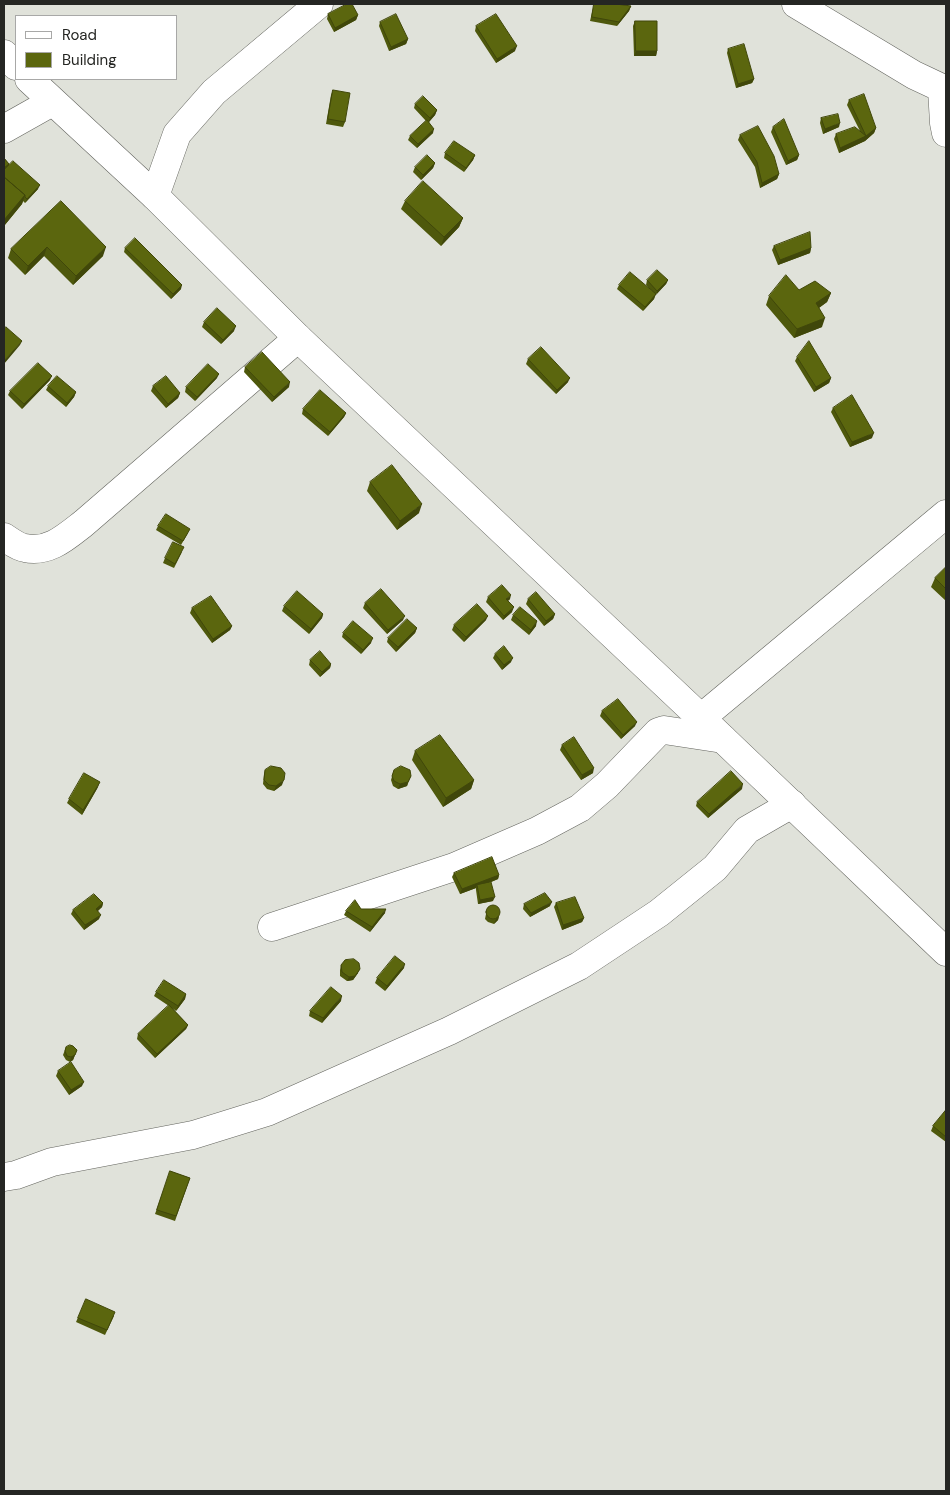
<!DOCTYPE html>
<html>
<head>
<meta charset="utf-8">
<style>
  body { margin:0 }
  #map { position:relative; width:950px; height:1495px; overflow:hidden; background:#e0e2da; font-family:"DM Sans",sans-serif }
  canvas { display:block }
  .frame { position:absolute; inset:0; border:5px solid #252623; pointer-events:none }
  .legend { position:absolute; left:15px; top:15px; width:162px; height:65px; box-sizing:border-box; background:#fff; border:1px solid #a8a8a7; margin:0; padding:6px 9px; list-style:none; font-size:15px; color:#252623 }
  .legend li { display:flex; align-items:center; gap:10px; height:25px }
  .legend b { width:25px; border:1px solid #a8a8a7 }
</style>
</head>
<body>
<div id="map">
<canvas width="950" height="1495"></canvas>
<div class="frame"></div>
<ul class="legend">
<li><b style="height:6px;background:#fff"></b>Road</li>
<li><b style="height:14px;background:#5b660e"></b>Building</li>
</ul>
</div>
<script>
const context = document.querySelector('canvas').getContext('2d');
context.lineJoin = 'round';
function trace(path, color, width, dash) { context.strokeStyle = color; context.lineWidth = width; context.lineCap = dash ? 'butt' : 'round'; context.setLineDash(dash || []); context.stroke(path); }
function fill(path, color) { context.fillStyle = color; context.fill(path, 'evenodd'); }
const minor = new Path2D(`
  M796,4L914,75L946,90
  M942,89L944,123L946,133
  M4,129L52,102
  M155,196L177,134L214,92L319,4
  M4,537C10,541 18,547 25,548C49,553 66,537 84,523L298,338
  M272,927L454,867L537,831L580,808L607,785L658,732L664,730L723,739
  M4,1177L16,1175L52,1162L193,1135L267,1112L449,1031L579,966L659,913L715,868L747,830L792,804`);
const tertiary = new Path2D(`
  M701,718L946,514`);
const secondary = new Path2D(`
  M4,54L16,66
  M29,79L155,196L298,338L701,718L946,952`);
const wall = new Path2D(`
  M594,4H616L631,6L629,11L617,26L590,21Z
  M328,14L358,15L356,20L334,32L327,19Z
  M635,21L657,51L656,56H634L633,26Z
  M380,22L408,39L406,44L389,51L379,26Z
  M476,26L515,51L496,63L475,31Z
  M728,49L754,79L752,83L736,88L727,53Z
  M333,90L345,122L343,127L326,124L331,95Z
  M849,100L876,128L874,133L865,141L839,153L834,139L836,134L860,131L847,105Z
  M415,104L437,110L435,115L429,122L433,133L417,148L408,140L410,136L426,121L414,108Z
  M821,118L839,127L823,134L820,123Z
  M773,127L799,155L797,160L786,165L771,132Z
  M740,135L779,174L777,179L760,188L755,167L738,140Z
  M445,153L475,155L473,160L464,172L444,158Z
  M4,158L9,164L38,189L25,203L23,201L22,204L4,226Z
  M435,163L433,168L421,180L413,172L415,167Z
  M61,201L103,256L73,285L44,256L25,275L8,258L11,249Z
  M405,201L463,218L459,227L441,246L401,209Z
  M774,246L811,248L810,253L778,265L772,250Z
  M125,248L181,289L171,299L124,252Z
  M647,280H668L666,284L655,295L654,299L643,311L617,289L619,285L652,291L646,285Z
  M799,290L831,293L827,302L819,308L822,327L794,338L766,305L769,296Z
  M204,322L234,331L221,344L202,327Z
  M797,357L831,378L829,383L814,392L795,361Z
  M528,359L568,382L556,394L526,364Z
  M245,367L289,387L272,402L244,372Z
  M217,378L195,401L185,392L186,387Z
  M50,380L22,409L8,395L10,391Z
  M48,386L76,392L74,397L66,407L46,390Z
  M153,386L180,393L178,398L166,408L151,391Z
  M833,408L872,438L850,447L831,412Z
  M303,409L346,413L344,417L328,436L302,414Z
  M370,482L419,513L397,530L367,491Z
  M158,526L188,533L181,545L156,530Z
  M182,552L174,568L163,563L165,558Z
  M946,567V601L931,587L935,578Z
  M488,597L510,599L508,601L512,612L503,620L486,602Z
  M528,599L555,614L553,619L544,626L526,604Z
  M365,603L403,620L387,634L363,608Z
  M284,606L323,614L322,618L309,634L282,611Z
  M192,608L232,626L230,630L212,643L190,613Z
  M513,615L536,626L529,635L511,620Z
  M486,620L464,642L452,630L454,625Z
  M417,628L415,633L396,652L387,642L388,638Z
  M343,633L371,643L361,654L342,637Z
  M495,654L511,662L502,670L493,658Z
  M310,660L331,664L330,668L320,677L309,665Z
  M602,711L635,726L621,739L600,716Z
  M562,745L593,773L581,780L560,750Z
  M415,751L474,780L471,789L443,807L412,760Z
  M265,770L282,785L274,791L267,789L263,784L264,774Z
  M394,770L411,776L407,786L398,789L393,786L391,780Z
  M98,787L82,815L67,803L69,799Z
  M742,789L708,818L696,806L697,802Z
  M454,873L499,875L498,879L489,883L493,901L478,904L476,890V888L460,894L452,877Z
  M103,903L102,907L98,911L99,919L84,930L71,914L73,910Z
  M556,903L584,918L582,922L562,930L554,907Z
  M524,904L550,906L530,917L523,909Z
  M361,909L385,913L370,932L344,915L346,911Z
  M487,909L499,916L498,920L494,924L488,922L485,919Z
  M341,965L358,973L353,980L347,981L340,976V970Z
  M404,968L385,991L375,983L377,978Z
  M156,992L186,994L185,999L176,1011L172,1008L188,1025L186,1029L155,1058L137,1039L138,1034L169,1006L154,996Z
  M341,1001L322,1023L309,1016L310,1011Z
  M66,1047L77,1050L73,1060L70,1062L66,1060L63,1055Z
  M58,1071L82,1086L69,1095L56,1076Z
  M946,1110V1142L931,1131L933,1126Z
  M170,1171L190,1178L175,1221L155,1214Z
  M86,1299L114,1316L105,1335L76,1322Z`);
const shadedWall = new Path2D(`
  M631,6L629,11L617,26L619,22Z
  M358,15L356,20L334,32L335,28Z
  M408,39L406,44L389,51L391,47Z
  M517,46L515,51L496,63L497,59Z
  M636,51H657L656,56H634Z
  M754,79L752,83L736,88L738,84Z
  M437,110L435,115L428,123L430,118Z
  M840,123L839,127L823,134L825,129Z
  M876,128L874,133L865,141L839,153L840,148L866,136Z
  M434,129L433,133L417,148L418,144Z
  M475,155L473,160L464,172L466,168Z
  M799,155L797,160L786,165L788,161Z
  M435,163L433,168L421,180L423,175Z
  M779,174L777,179L760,188L762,183Z
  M40,185L38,189L25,203L27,199Z
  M25,195L22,204L4,226V220Z
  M463,218L459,227L441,246L444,237Z
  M47,247L44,256L25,275L28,266Z
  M106,247L103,256L73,285L76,276Z
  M811,248L810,253L778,265L780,260Z
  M668,280L666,284L656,295L657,291Z
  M182,285L181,289L171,299L173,294Z
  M831,293L827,302L813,312L816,303Z
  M656,294L654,299L643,311L645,307Z
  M825,318L822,327L794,338L797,329Z
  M236,326L234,331L221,344L223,340Z
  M22,341L20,345L4,364V361Z
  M219,374L217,378L195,401L197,397Z
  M52,376L50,380L22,409L24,404Z
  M570,378L568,382L556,394L557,390Z
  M831,378L829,383L814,392L816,387Z
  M290,382L289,387L272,402L274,397Z
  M76,392L74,397L66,407L67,403Z
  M180,393L178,398L166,408L168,404Z
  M346,413L344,417L328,436L330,432Z
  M874,433L872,438L850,447L852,442Z
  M422,504L419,513L397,530L400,521Z
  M511,595L510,599L504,604L506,599Z
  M514,607L512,612L503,620L504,616Z
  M323,614L322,618L309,634L311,629Z
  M555,614L553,619L544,626L546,621Z
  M405,616L403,620L387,634L388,630Z
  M488,616L486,620L464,642L466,637Z
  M537,621L536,626L529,635L531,630Z
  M232,626L230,630L212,643L213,639Z
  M417,628L415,633L396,652L398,647Z
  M373,638L371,643L361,654L363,650Z
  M513,658L511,662L502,670L504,665Z
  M331,664L330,668L320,677L322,672Z
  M637,722L635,726L621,739L623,735Z
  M594,768L593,773L581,780L582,775Z
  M284,780L282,785L274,791L276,786Z
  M474,780L471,789L443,807L446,798Z
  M100,782L98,787L82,815L83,810Z
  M408,782L407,786L398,789L400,784Z
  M743,784L742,789L708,818L709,814Z
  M499,875L498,879L478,887L477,885L476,888L460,894L462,889Z
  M495,897L493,901L478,904L480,900Z
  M552,902L550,906L530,917L531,913Z
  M103,903L102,907L95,913L96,909Z
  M386,909L385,913L370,932L372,927Z
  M101,915L99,919L84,930L85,925Z
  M499,916L498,920L494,924L496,919Z
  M584,918L582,922L562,930L563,925Z
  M405,964L404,968L385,991L387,986Z
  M360,969L358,973L353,980L347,981L349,977Z
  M186,994L185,999L176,1011L178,1006Z
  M342,996L341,1001L322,1023L323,1018Z
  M188,1025L186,1029L155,1058L157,1054Z
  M75,1055L73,1060L70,1062L71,1057Z
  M84,1082L82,1086L69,1095L71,1090Z`);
const building = new Path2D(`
  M347,4H352L358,15L335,28L328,14Z
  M594,4H616L631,6L619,22L592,17Z
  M396,14L408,39L391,47L380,22Z
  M496,14L517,46L497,59L476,26Z
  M635,21H657V51H636Z
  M744,44L754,79L738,84L728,49Z
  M333,90L350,93L345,122L328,119Z
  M864,94L876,128L866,136L849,100Z
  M423,96L437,110L430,118L415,104Z
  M838,114L840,123L825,129L821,118Z
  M784,119L799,155L788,161L773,127Z
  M427,120L434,129L418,144L410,136Z
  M758,126L774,156L779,174L762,183L757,162L740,135Z
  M855,127L866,136L840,148L836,134Z
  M454,141L475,155L466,168L445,153Z
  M427,155L435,163L423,175L415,167Z
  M4,158L9,164L4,168Z
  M13,161L40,185L27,199L25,197V195L4,177V170Z
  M4,177L25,195L4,220Z
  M423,181L463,218L444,237L405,201Z
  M61,201L106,247L76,276L47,247L28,266L11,249Z
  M810,232L811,248L780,260L774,246Z
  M135,238L182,285L173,294L125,248Z
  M657,270L668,280L657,291L647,280Z
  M630,272L656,294L645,307L619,285Z
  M786,275L799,290L815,281L831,293L816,303L825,318L797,329L769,296Z
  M217,308L236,326L223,340L204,322Z
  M6,327L22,341L4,361V330Z
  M809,341L831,378L816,387L797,357Z
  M541,347L570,378L557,390L528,359Z
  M262,352L290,382L274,397L245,367Z
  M38,363L52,376L24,404L10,391Z
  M208,364L219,374L197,397L186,387Z
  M57,376L76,392L67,403L48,386Z
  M166,376L180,393L168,404L153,386Z
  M320,390L346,413L330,432L303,409Z
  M852,395L874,433L852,442L833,408Z
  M392,465L422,504L400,521L370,482Z
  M166,514L190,529L183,541L158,526Z
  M173,542L184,547L175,564L165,558Z
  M946,567V589L935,578Z
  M502,585L511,595L506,599L514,607L504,616L488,597Z
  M381,589L405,616L388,630L365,603Z
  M297,591L323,614L311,629L284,606Z
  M536,592L555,614L546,621L528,599Z
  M211,596L232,626L213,639L192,608Z
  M477,604L488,616L466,637L454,625Z
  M520,607L537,621L531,630L513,615Z
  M407,619L417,628L398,647L388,638Z
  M353,621L373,638L363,650L343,633Z
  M504,646L513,658L504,665L495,654Z
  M320,651L331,664L322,672L310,660Z
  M618,699L637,722L623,735L602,711Z
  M440,735L474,780L446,798L415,751Z
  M574,737L594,768L582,775L562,745Z
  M271,766L281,768L285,773L284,780L276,786L269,785L264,780L265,770Z
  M401,766L410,770L411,776L408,782L400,784L394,781L392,776L394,770Z
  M731,771L743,784L709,814L697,802Z
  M84,773L100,782L83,810L69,799Z
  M492,857L499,875L462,889L454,873Z
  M491,882L495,897L480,900L477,885Z
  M545,893L552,902L531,913L524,904Z
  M94,894L103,903L96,909L101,915L85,925L73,910Z
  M575,897L584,918L563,925L556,903Z
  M355,900L361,909H386L372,927L346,911Z
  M486 912a7 7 0 1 1 14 0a7 7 0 1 1-14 0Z
  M395,956L405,964L387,986L377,978Z
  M354,959L359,963L360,969L355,976L349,977L342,972L341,965L345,960Z
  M164,980L186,994L178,1006L156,992Z
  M331,987L342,996L323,1018L310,1011Z
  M169,1005L188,1025L157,1054L138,1034Z
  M70,1045L73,1046L77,1050L75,1055L71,1057L67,1056L65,1051L66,1047Z
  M71,1062L84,1082L71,1090L58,1071Z
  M946,1110V1137L933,1126Z
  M170,1171L190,1178L176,1216L157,1210Z
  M86,1299L115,1312L107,1330L78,1318Z`);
trace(minor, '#63645e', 29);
trace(tertiary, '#63645e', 29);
trace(secondary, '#63645e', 29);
trace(minor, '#fff', 28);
trace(tertiary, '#fff', 28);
trace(secondary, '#fff', 28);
fill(wall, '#4e580c');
fill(shadedWall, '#40470a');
fill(building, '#5b660e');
trace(building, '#40470a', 1);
</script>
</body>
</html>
